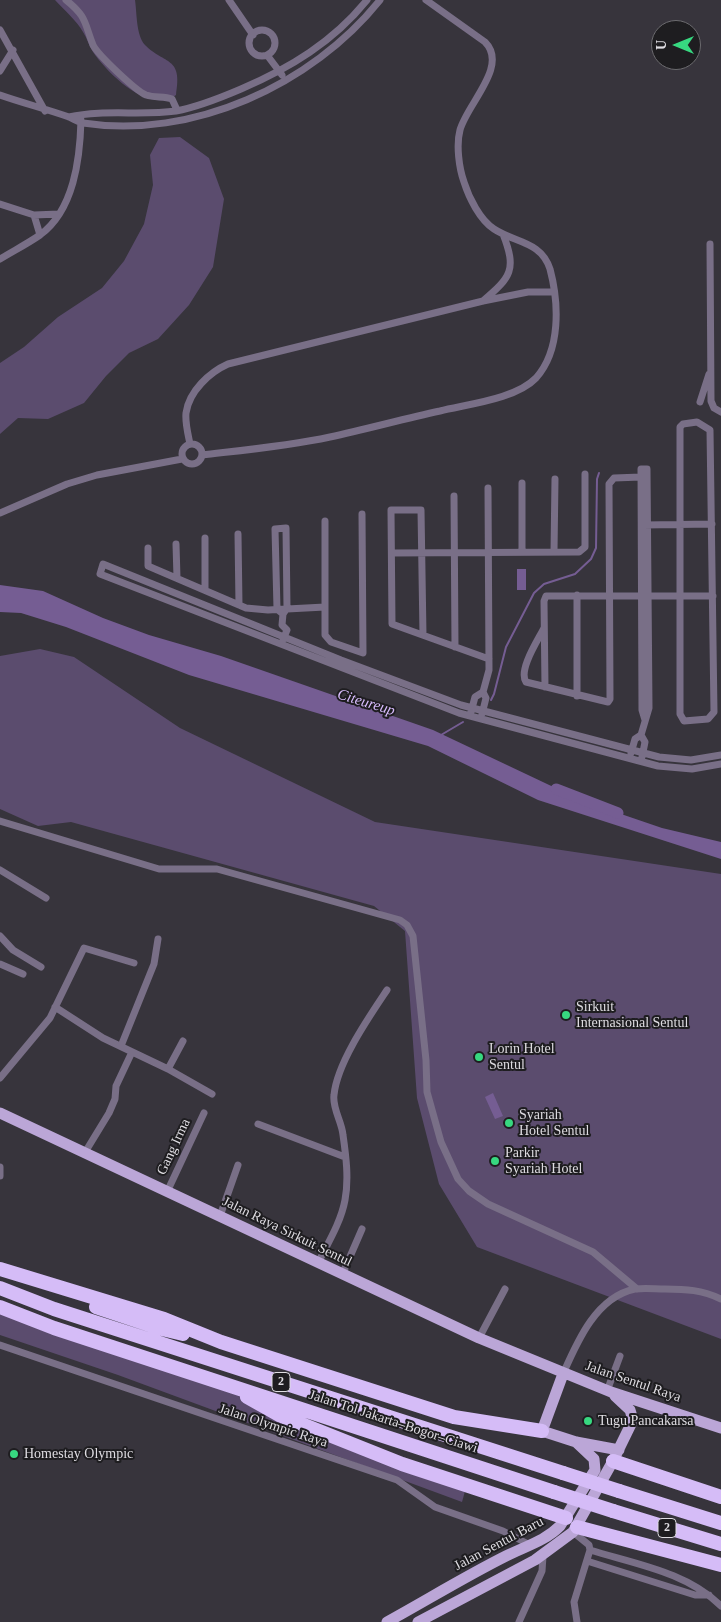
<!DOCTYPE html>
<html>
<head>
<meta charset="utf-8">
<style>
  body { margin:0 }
  #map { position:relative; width:721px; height:1622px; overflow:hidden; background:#37343c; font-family:"Times New Roman",serif }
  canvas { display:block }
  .north { position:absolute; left:651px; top:20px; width:50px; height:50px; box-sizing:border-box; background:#1e1d20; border:1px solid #6b6a6e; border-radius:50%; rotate:270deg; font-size:14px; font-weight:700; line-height:20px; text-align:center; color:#dfdde2 }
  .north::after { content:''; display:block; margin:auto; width:18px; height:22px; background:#37d880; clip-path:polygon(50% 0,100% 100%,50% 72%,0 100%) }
</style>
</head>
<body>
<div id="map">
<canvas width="721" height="1622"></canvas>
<div class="north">U</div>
</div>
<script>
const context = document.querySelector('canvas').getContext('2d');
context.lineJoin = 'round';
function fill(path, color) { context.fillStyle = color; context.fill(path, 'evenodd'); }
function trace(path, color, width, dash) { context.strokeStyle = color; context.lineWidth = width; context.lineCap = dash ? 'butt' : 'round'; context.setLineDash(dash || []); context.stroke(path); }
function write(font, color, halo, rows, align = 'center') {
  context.font = font + ' "Times New Roman",serif'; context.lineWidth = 4; context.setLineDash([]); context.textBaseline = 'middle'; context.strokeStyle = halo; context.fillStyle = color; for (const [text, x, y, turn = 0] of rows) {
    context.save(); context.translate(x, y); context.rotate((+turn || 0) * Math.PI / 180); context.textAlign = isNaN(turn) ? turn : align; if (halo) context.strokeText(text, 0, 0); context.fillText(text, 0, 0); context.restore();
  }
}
const green = new Path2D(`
  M55,0H135C137,13 136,35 145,45C165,65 183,56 176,95C150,115 108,74 93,52C89,46 87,38 83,32C76,20 64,10 55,0Z
  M180,137L209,158L224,199L213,267L189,305L158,339L129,353L106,376L84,403L48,419L18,418L0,434V363L24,347L58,317L102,288L124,261L144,224L153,185L150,155L159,138Z
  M40,649L74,657L180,728L375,822L721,874V1339L477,1247L439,1184L417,1098L405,931L374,906L71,822L38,826L0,809V656Z
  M0,1307L216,1380L279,1415L467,1484L462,1502L118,1375L0,1335Z`);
const water = new Path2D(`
  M517,569H526V590H517Z
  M0,585L43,591L103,618L149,635L221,656L433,730L583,801L662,828L721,842V859L538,800L428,746L189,675L66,627L21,613L0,612Z
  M493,1093L503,1116L495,1119L485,1097Z`);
const stream = new Path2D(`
  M491,700L494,694L506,647L534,593L544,584L575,574L591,559L596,548L597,479L599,473
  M441,735L463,722`);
const river = new Path2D(`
  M556,789L618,813`);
const minor = new Path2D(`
  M66,0C87,17 84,22 93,45C98,55 136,91 146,95C155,98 164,96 172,99L177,110
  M229,0L253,35
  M0,30L45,111
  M249 43a13 13 0 1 1 26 0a13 13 0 1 1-26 0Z
  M267,55L282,75
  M0,71L13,50
  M0,95C23,103 46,109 69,117C74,119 78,122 83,123C192,140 312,85 380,0
  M69,117C104,109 141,116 176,111C198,107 220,98 241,89C290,68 333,42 367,0
  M0,204L34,215L59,214
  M34,215L40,235
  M710,244L711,401L714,408L721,412
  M0,259C13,251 27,244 40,235C74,210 80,159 81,120
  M483,301C511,277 517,270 503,234
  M700,402L709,374
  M697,422L710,430L714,712L708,719L684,721L680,714V427L683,424Z
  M182 454a10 10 0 1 1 20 0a10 10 0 1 1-20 0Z
  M190,444C188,434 185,423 186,413C189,391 210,372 228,364L483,301L528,292H554
  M202,455C245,450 288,446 330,437C367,429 403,419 440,411C468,404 516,399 536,378C561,350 559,303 550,269C541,241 515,243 494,229C480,220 469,198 464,182C459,168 456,145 460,130C467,104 509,66 485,42L426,0
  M522,483V552
  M454,496L455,647
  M0,513L67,484L97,475L182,459
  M325,521V635L331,642L363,653L362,514
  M644,525L712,524
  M238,534L239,605
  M176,544L177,578
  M148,548V566L246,608L268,610L325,607
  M554,552L555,479
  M392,553L579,552L585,547V474
  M205,590V538
  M577,595V696
  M544,628C538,640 518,670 526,682L608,702L610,699L609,484L614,478L641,477
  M423,635L421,510H391L392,624L489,659
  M283,640L287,630L282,625L283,614L287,608L286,528L275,529L277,609L283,614
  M545,687L544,601L546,596H713
  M471,712L475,697L483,692
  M482,714L486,698L483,692L489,670L488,488
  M631,753L635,739L641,735
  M721,755L691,760L659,757L461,705L341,660L103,564L100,574L459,713L658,766L692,769L721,764
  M642,757L645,742L641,735L649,708L647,469H641L642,710L645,720
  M0,821L159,869H217L400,920L407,925L413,936L426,1060L427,1092L441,1142L458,1179L469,1191L488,1204L593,1252L637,1289
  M0,870L46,898
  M0,936L13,950L41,967
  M0,964L23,974
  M55,1007L103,1038L168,1069L212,1094
  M121,1046L154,964L158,939
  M168,1069L183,1041
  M0,1078L50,1018L84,948L134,963
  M258,1124L345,1157
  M84,1154L109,1113L115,1099L116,1086L132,1052
  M0,1167V1176
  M167,1192L204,1113
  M220,1216L238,1165
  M318,1263C328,1243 341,1222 345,1200C349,1179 346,1156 343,1135C342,1122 332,1108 334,1095C337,1063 369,1017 387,990
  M342,1275L362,1229
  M479,1338L505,1289
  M0,1345L397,1480L435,1507L503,1531L530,1545
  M563,1374C577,1342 596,1297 635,1289C645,1288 655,1289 665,1289C686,1289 702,1290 721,1299
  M607,1391L620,1356
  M573,1532L589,1545L590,1550L574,1602L577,1622
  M590,1550C635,1564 687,1572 721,1606
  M587,1561L695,1595H709
  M519,1622L542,1571L543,1556`);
const primary = new Path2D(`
  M0,1113L479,1338L611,1392L721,1428
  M563,1374L542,1431L576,1442L619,1450
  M387,1622C427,1600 466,1576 506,1556C526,1546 545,1541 560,1526L595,1470L594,1459L576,1442
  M418,1622L535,1560L573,1532L613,1461L633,1420L630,1410L615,1396`);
const motorway = new Path2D(`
  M0,1269L164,1319L221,1342L454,1417L542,1431
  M0,1288L54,1309L563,1473
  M0,1307L54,1328L554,1492
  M96,1307L162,1329L183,1334
  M247,1397L279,1415L402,1464L566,1518
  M613,1461L721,1497
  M619,1491L721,1523
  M613,1511L721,1544
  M577,1527L721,1565`);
const motorwayBridge = new Path2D(`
  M563,1473L619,1491
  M554,1492L613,1511`);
const markers = [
  [566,1015,5,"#37d880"],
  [479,1057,5,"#37d880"],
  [509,1123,5,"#37d880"],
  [495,1161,5,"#37d880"],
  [588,1421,5,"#37d880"],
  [14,1454,5,"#37d880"]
];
const shields = [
  [281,1382,18],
  [667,1528,18]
];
const shieldNames = [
  ["2",281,1382],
  ["2",667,1528]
];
const poiNames = [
  ["Sirkuit",576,1007],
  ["Internasional Sentul",576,1023],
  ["Lorin Hotel",489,1049],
  ["Sentul",489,1065],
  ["Syariah",519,1115],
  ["Hotel Sentul",519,1131],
  ["Parkir",505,1153],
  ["Syariah Hotel",505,1169],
  ["Tugu Pancakarsa",598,1421],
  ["Homestay Olympic",24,1454]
];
const streetNames = [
  ["Gang Irma",174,1147,-65],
  ["Jalan Raya Sirkuit Sentul",287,1232,26],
  ["Jalan Sentul Raya",633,1382,19],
  ["Jalan Tol Jakarta–Bogor–Ciawi",393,1422,18],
  ["Jalan Olympic Raya",273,1426,18],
  ["Jalan Sentul Baru",499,1544,-28]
];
const waterNames = [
  ["Citeureup",366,703,17]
];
fill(green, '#5b4c6e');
fill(water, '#755d93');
trace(stream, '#755d93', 2);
trace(river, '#755d93', 11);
trace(minor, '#796f87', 7);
trace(primary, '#bba6d7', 11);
trace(motorway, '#d5bcf7', 14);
trace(motorwayBridge, '#d5bcf7', 14);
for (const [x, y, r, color] of markers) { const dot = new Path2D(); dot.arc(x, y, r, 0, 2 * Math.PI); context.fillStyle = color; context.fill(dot); trace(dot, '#1e1d20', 2); }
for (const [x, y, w] of shields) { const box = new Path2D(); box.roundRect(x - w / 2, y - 9.5, w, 19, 4); context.fillStyle = '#1e1d20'; context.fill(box); trace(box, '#dfdde2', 1); }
write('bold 12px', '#dfdde2', null, shieldNames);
write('14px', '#dfdde2', '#1e1d20', poiNames, 'left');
write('14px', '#dfdde2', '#1e1d20', streetNames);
write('italic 15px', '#d8bcfd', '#1e1d20', waterNames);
</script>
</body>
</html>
